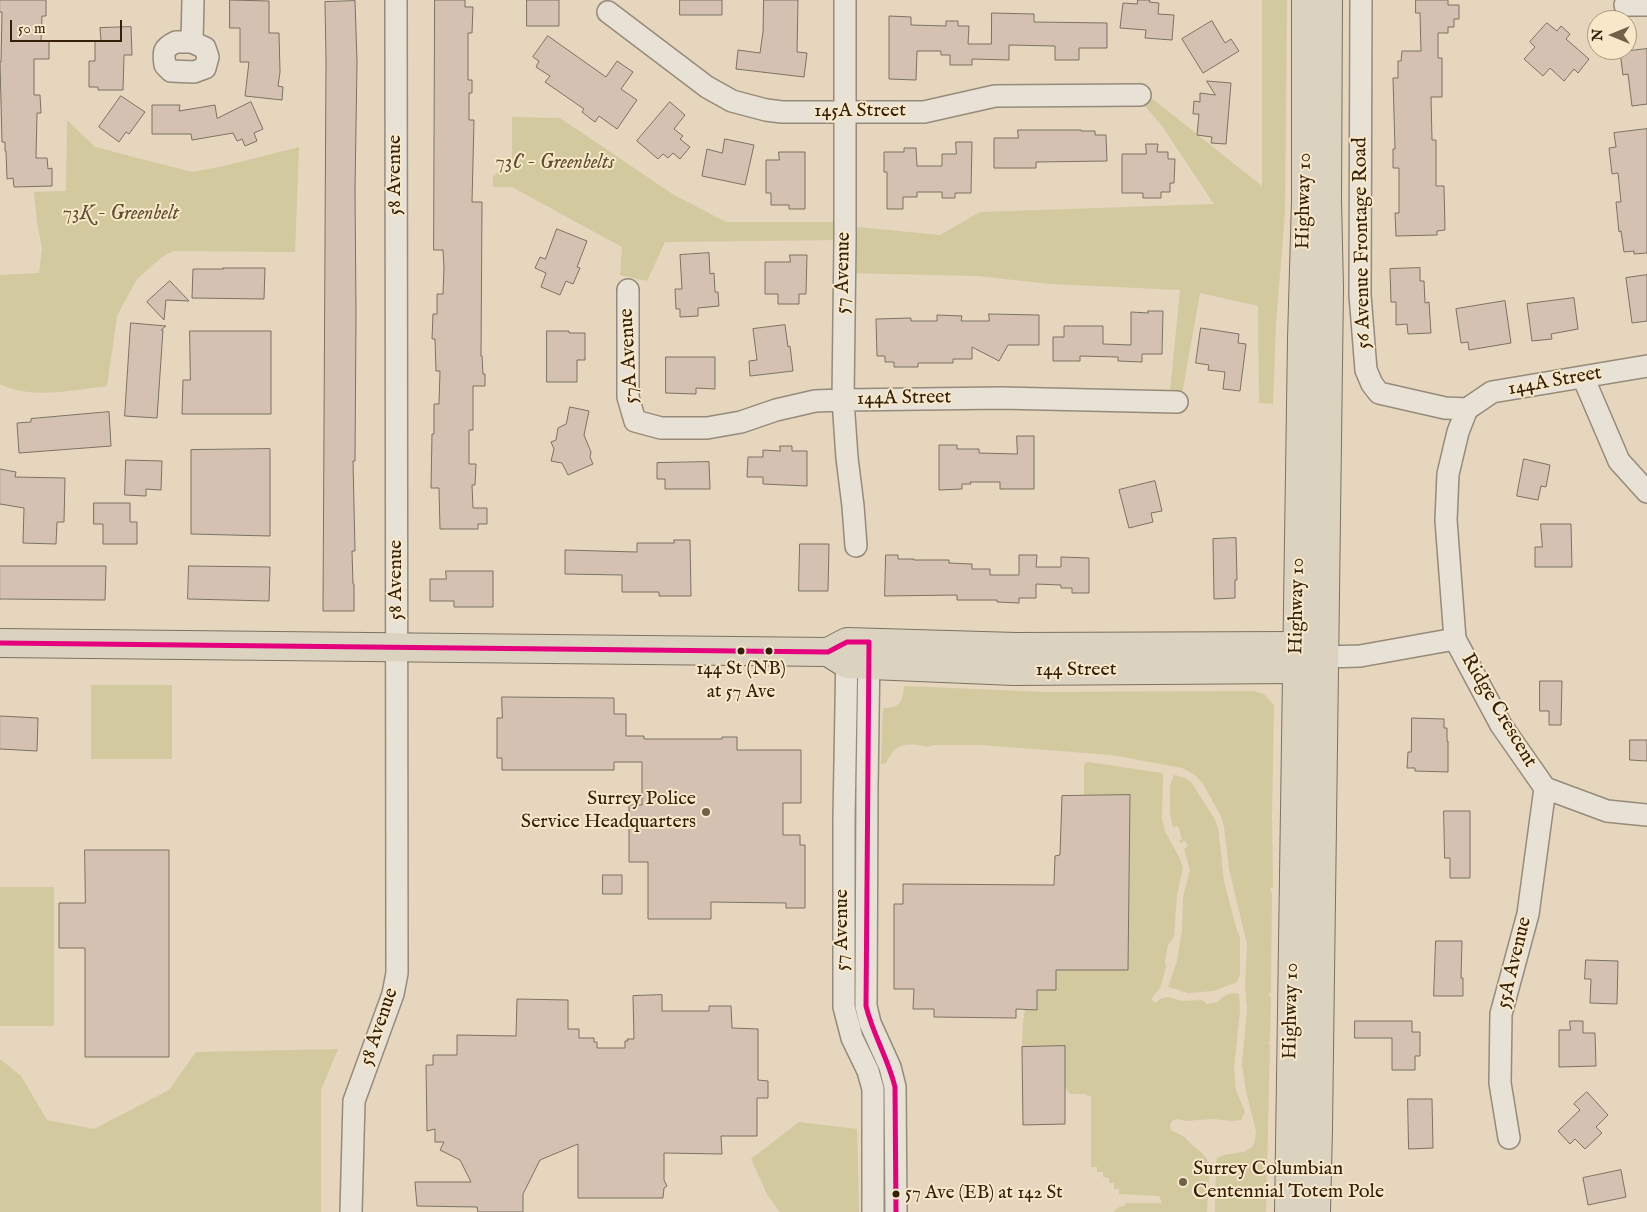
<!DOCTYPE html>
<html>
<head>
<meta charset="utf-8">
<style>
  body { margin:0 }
  #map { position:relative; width:1647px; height:1212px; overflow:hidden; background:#e5d6bd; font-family:"IM FELL English",serif }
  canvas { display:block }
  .north { position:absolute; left:1587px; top:10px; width:50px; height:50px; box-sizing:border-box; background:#f8e8ca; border:1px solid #aa987d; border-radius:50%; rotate:270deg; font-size:14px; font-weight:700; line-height:20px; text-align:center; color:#35200a }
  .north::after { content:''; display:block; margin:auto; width:18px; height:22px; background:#736049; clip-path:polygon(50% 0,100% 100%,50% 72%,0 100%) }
  .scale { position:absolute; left:10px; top:20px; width:112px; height:22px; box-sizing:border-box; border:2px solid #35200a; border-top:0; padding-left:6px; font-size:15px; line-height:18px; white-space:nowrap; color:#35200a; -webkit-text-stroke:4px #f8e8ca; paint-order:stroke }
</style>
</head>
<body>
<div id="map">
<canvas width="1647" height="1212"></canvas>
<div class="north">N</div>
<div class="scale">50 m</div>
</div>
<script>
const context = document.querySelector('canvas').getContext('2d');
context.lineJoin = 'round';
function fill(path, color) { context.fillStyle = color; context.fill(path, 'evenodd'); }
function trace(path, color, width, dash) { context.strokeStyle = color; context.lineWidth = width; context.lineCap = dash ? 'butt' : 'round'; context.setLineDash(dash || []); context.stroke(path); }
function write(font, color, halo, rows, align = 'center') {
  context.font = font + ' "IM FELL English",serif'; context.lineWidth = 4; context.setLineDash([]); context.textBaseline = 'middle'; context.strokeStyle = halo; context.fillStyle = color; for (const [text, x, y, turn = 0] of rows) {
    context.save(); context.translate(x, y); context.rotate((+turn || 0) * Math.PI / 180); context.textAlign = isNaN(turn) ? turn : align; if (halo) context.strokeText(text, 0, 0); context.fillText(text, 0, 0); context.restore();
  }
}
const green = new Path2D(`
  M1262,0H1287L1285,212L1276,324L1273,404L1259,403L1258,306L1200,293L1182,394L1170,392L1180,290L1050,284L978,276L847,273V226L940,235L980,212L1214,204L1162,126L1140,100L1149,96L1262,186Z
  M512,117L560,118L674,195L726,222H840V240L665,242L647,281L620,275L622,247L512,187H493V177L512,158Z
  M67,120L95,147L192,172L224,166L299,147L295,252L173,251L162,257L137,279L117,316L107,386C72,390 32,400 0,384V275L39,273L42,248L37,222L34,192L66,191Z
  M91,685H172V759H91Z
  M904,686L1044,692L1253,691L1264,694L1274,705L1272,817L1273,887L1270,889L1272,894L1271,992L1268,995L1271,997L1270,1041L1268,1043L1270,1045L1266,1212H1215L1216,1165L1217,1158L1224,1155L1243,1152L1252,1147L1255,1140L1256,1131L1246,1091L1242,1065L1247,1008L1245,987L1247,944L1229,869L1224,827L1221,816L1203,784L1195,775L1182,768L1112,755L981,745H933C927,748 925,746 918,745C899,743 894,748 886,763L881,764L883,708C899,708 903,703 904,686Z
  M1088,762L1162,773L1163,775L1162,819L1165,831L1180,859L1183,868L1177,895L1174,937L1168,945L1165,961L1166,967L1160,988L1151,999L1155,1003L1162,998L1169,997L1182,1001L1202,1000L1207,1004L1218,1002C1223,996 1231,991 1239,994L1240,1011L1234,1068L1236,1090L1245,1112L1241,1120L1233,1121L1213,1119L1185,1121L1179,1119L1173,1120L1170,1124L1171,1130L1185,1137L1187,1140L1203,1154L1210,1164L1207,1212H1113L1119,1207L1125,1206V1203H1162L1159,1196L1119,1194V1189H1114V1183H1109V1178L1103,1177V1172H1097V1167H1091V1097L1084,1094H1070L1065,1087V1046L1022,1047L1023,1023L1025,1010H1037V990H1056V970L1128,969L1130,795H1084V765Z
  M1174,775L1185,778L1191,782L1214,818L1218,827L1224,881L1237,931L1240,937V974L1237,982L1214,991L1188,993L1168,987L1177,961L1182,930L1183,897L1190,870L1184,849L1188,846L1185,841L1180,843L1179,841L1182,839L1178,826L1173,827L1170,814V785Z
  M0,887H54V1026H0Z
  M338,1049L321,1090V1212H0V1059L21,1076L47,1120L94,1129L169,1090L196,1052Z
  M799,1122L857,1129L859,1212H780L768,1196L751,1159Z`);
const building = new Path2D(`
  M0,0H46V16H42L41,41H49V59H34V95H40L41,113H37L36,158H47L48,169L52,168V186L14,187L13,178L7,179L6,151H5V142H2L0,62H1L2,12H0Z
  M230,0L269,1V33H279L280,72L278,86L283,87L282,100L245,96L249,62H240V28H230Z
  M435,0H465V7H473L472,33H468V80H472V93H469V120H474L472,202H482L481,356H482L483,374H485V386H473V430H469V464H476L475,485H472L473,508H487V524H478V529H440L439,488H431L432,434H434V404H439L440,371H436L435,339H432L433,314H437V294H443L444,268L443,250H434Z
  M527,0H559V26H527Z
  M680,0H722V15H680Z
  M764,0H798L797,52L807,53L804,77L736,69L738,50L760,53L763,32Z
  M1138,0H1150L1149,2L1159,3L1158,14L1174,15L1172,40L1145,38L1146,30L1120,28L1123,3L1137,4Z
  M1416,0H1448V5H1459V19H1454V27H1448V33H1438V58H1442V97H1431L1432,140H1436V186H1444L1445,230L1437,231V235L1396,236L1395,213H1399V168H1393V149H1395L1393,78H1398V61H1401L1402,51H1421L1420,13H1416Z
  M355,1L357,62L355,190L356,313L355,461H353L355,551H352L353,584H354V611H323L326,59L325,2Z
  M992,13L1034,14V22L1107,23V48H1079V60H1055V46L1009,45V60L972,59V65H950V55H941V51H917L916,80L889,79V16L911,17V25L946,26V21H958V26H969L968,44H991Z
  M1212,21L1225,43L1231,39L1239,51L1203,73L1182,39Z
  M1547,23L1557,31L1561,26L1570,34L1566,39L1589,59L1578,73L1574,69L1564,81L1550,68L1543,76L1524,59L1535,47L1530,42Z
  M131,27L132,55H124L123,90H98V87H89V61H95V41H101L100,28Z
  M548,36L606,77L617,61L633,72L621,89L637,100L617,129L599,116L595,122L582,112L584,109L545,82L550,76L536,67L539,61L533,57Z
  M1647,49V104L1632,106L1628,74L1623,75L1620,52Z
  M1207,81L1231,83L1226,144L1211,143L1212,137L1197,135L1199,114H1193L1194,101L1200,102V93L1215,95Z
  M121,96L145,112L129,134L126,132L119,142L99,127Z
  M251,102L263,129L254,133L257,141L245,146L242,139L237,141L233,133L192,140L191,134H152V105H180L179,111L215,105L217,118Z
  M670,102L685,115L674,129L683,136L680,139L690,147L680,159L673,153L668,158L663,154L658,159L637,141Z
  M1647,129V253L1634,254V251L1624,252L1621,231L1619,232L1616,202H1621L1618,173L1612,174L1609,148L1616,147L1614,133Z
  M1018,130H1081V131H1095V135H1106L1107,161L1036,162V168H994V138H1018Z
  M725,139L754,145L745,185L702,176L707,149L722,153Z
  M956,142H972L971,193H955V198H942V192H917V197H903V209H887V172H884V152H904V148H916L917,166H942V154H956Z
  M1146,144H1158L1157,152H1168V159H1175L1174,183H1170V192H1161V198H1143V193H1122V154H1146Z
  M779,152H805V209H789V205H771V193H766V160H779Z
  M557,229L587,241L577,267L580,268L573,284L566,281L560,295L541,287L546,273L535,268L540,257L545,259Z
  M709,253L710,274L714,273L715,292H718L719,306L698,308V316L680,317V309H676L675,289H682L680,255Z
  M790,255H807L806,294H799V304H778V294H765V262H790Z
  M223,268H265L264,299L192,298L193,269H223Z
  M1420,268V281H1424L1425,303L1429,302L1431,333L1408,334L1407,324L1396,325V302H1391L1390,269Z
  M1647,275V321L1632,323L1626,278Z
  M170,281L189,301L166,300L164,320L147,302Z
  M1574,298L1578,329L1551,334L1552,339L1532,341L1527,304Z
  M1505,301L1511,343L1469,350L1468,342L1461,343L1456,309Z
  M1148,311H1163L1162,354H1142V362L1118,361V357L1080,356V361H1053V337H1064V326H1103V344L1131,345V312L1148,313Z
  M989,314L1039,315V345H1008L999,361L972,347V359H953V363H918V367H894V362H885V356H877L876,319L911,318V321H937V315L962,316L961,321H989Z
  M131,323L166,326L161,330H163L157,418L125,416Z
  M785,325L788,347L790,346L793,371L750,376L749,361L757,360L753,329Z
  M1201,328L1239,334L1238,343L1246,344L1240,391L1223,389L1225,372L1208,370L1209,365L1196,363Z
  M190,331H271V414H182L183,380H190Z
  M547,331H569V333H585V360H577V382H547Z
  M666,357H715V389L696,388V394L666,393Z
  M570,407L589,411L584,435L591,452L590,457L593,464L568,475L562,463L551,461L554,449L551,442L556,440L558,428L566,424Z
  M109,412L111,446L19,453L17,423L31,422V419Z
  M1017,436H1034V489H1000V482H970L971,484H962V489L939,490V445H957V449H979V453L1017,454Z
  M780,446H792V451H807V486L763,484V477H747L748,457H763V450L780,451Z
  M270,449V536L191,534V450Z
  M1524,459L1550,465L1546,487L1541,486L1538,500L1517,496Z
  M126,460L162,461L161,490L146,489V496L125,495Z
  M709,462L710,489H665V479H657V463Z
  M0,469L16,472L15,477L65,478L64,522H57L56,544L23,543L24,508L0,504Z
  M1155,481L1162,511L1151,513L1153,522L1129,528L1119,490Z
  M94,503H130V522H137V544H103V524H94Z
  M1541,524H1571L1572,567H1535V547H1542Z
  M1236,538L1237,580H1235V598L1214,599L1213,539Z
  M674,540H690L691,596H659V592H622V575L565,574V550L637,552V543H674Z
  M800,544H829L828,591H799Z
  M886,555H898V559H914V560H949V563L972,564V569H990V575H1019V555H1037L1036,567H1061V557L1089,558V593H1072V588H1061V585L1036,584V598H1019V603L997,602V600H957V595L885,596Z
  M0,566H106L105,600L0,599Z
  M189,566L270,567L269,601L188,599Z
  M446,571H493V607H454V601H430V579H446Z
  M1540,681H1562L1561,725H1549V711H1540Z
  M502,697L614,698V714H626V736H644V739H722V737H737V750H801V803H783V835H800V845H805V908H786V903L711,902V919H648V862H629V805H642V762H614V770H502V758H497V718H502Z
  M0,716L38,718L37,751L0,749Z
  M1412,718L1444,719V728H1447V741H1448V772L1415,771V768H1407L1408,752H1411Z
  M1630,740H1647V761L1630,760Z
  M1130,795L1128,970H1056V990H1037V1010L1016,1009V1018L934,1017V1009H913L914,989H894V904H903V884L1054,885L1055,856L1060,855L1062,796Z
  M1444,811H1470V878H1450V858H1445Z
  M85,850H169V1057H85V948H59V903H85Z
  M603,875H622V894H603Z
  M1436,941H1462L1461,978H1463V996H1434Z
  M1586,960L1618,961L1617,1004L1590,1003L1591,979H1585Z
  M662,995V1011H709V1006H731L732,1028L758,1029V1080L768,1081V1098H757V1136H721L722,1154L664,1153V1180L667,1186L664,1188L663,1198H578V1144L540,1160L523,1194V1212H478L477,1207L417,1206L415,1182H471L460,1160L440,1150L444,1142H435V1129L427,1131L426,1065H433V1055H457V1035L516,1036L517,999L568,1000V1029H579V1038H594V1042H597V1048H625V1041H628L627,1039H634L633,996Z
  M1355,1021H1412V1032H1420V1056H1415V1070H1392V1038H1355Z
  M1570,1021H1583V1033H1595L1596,1066L1559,1067V1030H1570Z
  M1065,1046V1124L1023,1125L1022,1047Z
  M1587,1092L1608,1115L1596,1127L1602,1133L1585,1149L1575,1139L1570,1144L1558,1131L1580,1110L1574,1104Z
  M1408,1099H1432L1433,1148L1409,1149Z
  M1621,1170L1626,1197L1588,1205L1583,1178Z`);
const minor = new Path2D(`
  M845,0V239L843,400L847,458L853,506L856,546
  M1361,0L1360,295L1366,370L1372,384L1379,393L1445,408L1467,409
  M1625,5H1647
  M608,12L707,87L732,101L766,110L782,112H924L995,96L1140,95
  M176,42H192L205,48L208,57L205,68L194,72L171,71L165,65C163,52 163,48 176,42Z
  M192,42L193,0
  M628,290V397L635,421L661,428H707L741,422L776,410L815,401L843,400L1001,398L1177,402
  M1583,377L1619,461L1647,492
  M1467,409L1458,432L1448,474L1446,520L1455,639L1501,725L1545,788L1607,811L1647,815
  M1467,409L1492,392L1647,366
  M847,650L844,819V1007L852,1038L868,1071L873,1089V1212
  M869,650L867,787L866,1006L870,1023L890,1067L895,1087L896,1212
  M1324,657L1360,656L1455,639
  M1509,1138L1500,1083L1501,1014L1528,914L1545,788
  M351,1212L354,1101L393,994L397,973L396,0`);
const major = new Path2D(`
  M0,643L828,652L847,642L1016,647L1297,646L1318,654
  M828,652L847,664L1014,671L1297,669L1318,659`);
const highway = new Path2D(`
  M1289,1212L1302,339L1306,201V0
  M1316,1212L1318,1129L1329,288L1327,201L1328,0`);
const bus1 = new Path2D(`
  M0,643L828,652L847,642H869L866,1006C873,1035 888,1058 895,1087L896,1212`);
const markers = [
  [741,651,4.5,"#35200a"],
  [769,651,4.5,"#35200a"],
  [706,812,5,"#736049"],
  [1183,1182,5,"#736049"],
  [896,1194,4.5,"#35200a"]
];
const busNames = [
  ["144 St (NB)",741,670],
  ["at 57 Ave",741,693],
  ["57 Ave (EB) at 142 St",905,1194,"left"]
];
const streetNames = [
  ["145A Street",860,112],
  ["58 Avenue",396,175,-90],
  ["Highway 10",1305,201,-89],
  ["56 Avenue Frontage Road",1363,243,-91],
  ["57 Avenue",844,273,-89],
  ["57A Avenue",630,356,-93],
  ["144A Street",1555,382,-10],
  ["144A Street",904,399,-1],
  ["58 Avenue",397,580,-90],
  ["Highway 10",1298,606,-89],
  ["144 Street",1076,671],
  ["Ridge Crescent",1498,711,59],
  ["57 Avenue",843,930,-90],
  ["55A Avenue",1515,963,-76],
  ["Highway 10",1292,1011,-89],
  ["58 Avenue",380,1027,-71]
];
const parkNames = [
  ["73C - Greenbelts",555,164],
  ["73K - Greenbelt",121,215]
];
const poiNames = [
  ["Surrey Police",696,800],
  ["Service Headquarters",696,823],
  ["Surrey Columbian",1193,1170,"left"],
  ["Centennial Totem Pole",1193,1193,"left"]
];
fill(green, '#d2c99e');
fill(building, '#d4c1b2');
trace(building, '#7c7262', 1);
trace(minor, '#968b7a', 24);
trace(major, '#7c7262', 30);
trace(highway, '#7c7262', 30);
trace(minor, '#e8e1d5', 21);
trace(major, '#dcd2c0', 28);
trace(highway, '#dcd2c0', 28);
trace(bus1, '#e5007d', 5);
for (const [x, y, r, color] of markers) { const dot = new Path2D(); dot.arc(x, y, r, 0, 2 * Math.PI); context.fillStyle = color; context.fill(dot); trace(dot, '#f8e8ca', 2); }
write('19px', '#35200a', '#f8e8ca', busNames);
write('20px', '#35200a', '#f8e8ca', streetNames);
write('italic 20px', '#5f4f2f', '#f8e8ca', parkNames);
write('20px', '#35200a', '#f8e8ca', poiNames, 'right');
</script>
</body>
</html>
